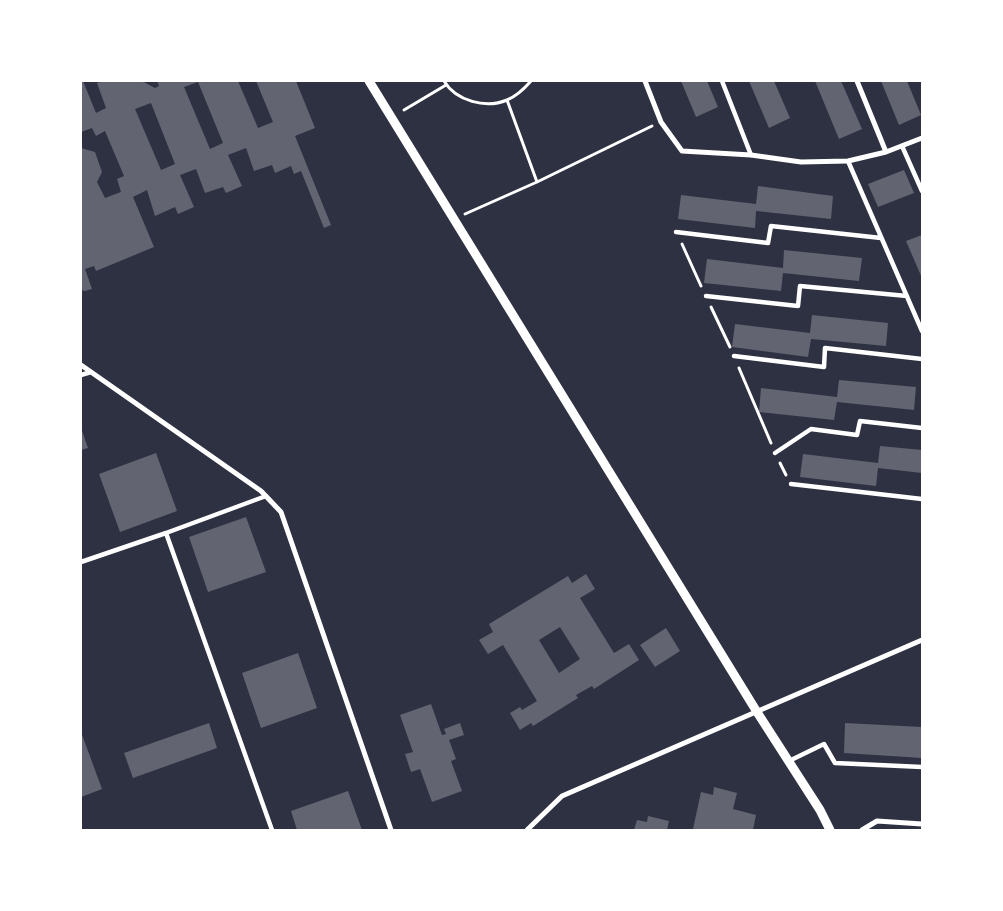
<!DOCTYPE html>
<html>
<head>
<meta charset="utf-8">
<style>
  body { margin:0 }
  #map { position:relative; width:1003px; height:911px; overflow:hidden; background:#2d3142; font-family:"Open Sans",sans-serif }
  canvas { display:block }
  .frame { position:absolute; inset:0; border:82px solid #fff; pointer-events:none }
</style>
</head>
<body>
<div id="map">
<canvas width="1003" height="911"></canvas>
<div class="frame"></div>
</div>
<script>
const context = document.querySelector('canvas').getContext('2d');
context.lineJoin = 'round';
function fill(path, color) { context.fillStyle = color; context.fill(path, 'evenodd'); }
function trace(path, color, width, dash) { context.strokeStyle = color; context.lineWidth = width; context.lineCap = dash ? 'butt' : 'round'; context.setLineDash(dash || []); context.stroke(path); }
const building = new Path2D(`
  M81,81H83L96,113L106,108L97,83L102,81H142L155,88L159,86L157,81H238L258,128L273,122L256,81H296L315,128L295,136L331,225L324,228L301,171L294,174L291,166L275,173L272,165L254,171L246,148L228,155L242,186L226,193L223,187L205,193L196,169L180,175L194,207L178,214L175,207L155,216L147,190L133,197L154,247L96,271L94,266L85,269L92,289L85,291L81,290V148L95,152L102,172L97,182L105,198L121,192L117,179L124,176L105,131L96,136L92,128L81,132ZM198,82L223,143L210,149L184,87ZM151,103L175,164L161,170L135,109Z
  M681,81H707L718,107L696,117Z
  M749,81H774L790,118L769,128Z
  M815,81H841L862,129L839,139Z
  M881,81H907L921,115L899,125Z
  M904,170L914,193L878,207L868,184Z
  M758,186L833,196L831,219L756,211L755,228L678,219L681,195L756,204Z
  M922,235V278L906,241Z
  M784,250L862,258L859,281L783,273L781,291L704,283L707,259L783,268Z
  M812,315L888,323L886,346L811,339L808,357L732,347L735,324L810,333Z
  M839,380L916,387L914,410L837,402L834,420L759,412L761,388L837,397Z
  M81,428L88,448L81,450Z
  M880,446L922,450V473L878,468L876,486L800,477L803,454L878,463Z
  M156,453L177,511L120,532L99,474Z
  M246,517L266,572L208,592L189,537Z
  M586,574L595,589L580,598L614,653L629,644L639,660L594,689L592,686L576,695L578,698L533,726L531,723L520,730L510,713L520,707L522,710L537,701L503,645L488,654L479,640L493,632L489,624L568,576L572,583ZM560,627L580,659L559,673L539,640Z
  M666,628L680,651L655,667L640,645Z
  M298,653L317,708L261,728L242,673Z
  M431,704L442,735L446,734L444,729L460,723L464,735L449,740L456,759L451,761L462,791L432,802L420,769L411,772L405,754L413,752L400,715Z
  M209,723L217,748L133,778L124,753Z
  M845,723L922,727V758L844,753Z
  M81,732L102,789L81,797Z
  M714,787L737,793L733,809L756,815L753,830L693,829L701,792L713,795Z
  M348,791L362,830H297L291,811Z
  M648,816L669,821L667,830H634L637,820L647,822Z`);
const path = new Path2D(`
  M444,81C456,101 486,109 507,100C517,96 524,89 531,81
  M507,100L537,182
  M404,110L446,85
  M465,214L537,182L652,126
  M682,244L701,286
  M711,307L730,347
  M739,368L771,443
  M780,463L786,475`);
const pedestrian = new Path2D(`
  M722,81L751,155
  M902,146L922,191
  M848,161L922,331
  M676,232L768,243L771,226L881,238
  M706,296L798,306L800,286L907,296
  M734,356L824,367L825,348L922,359
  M81,375L91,372
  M775,453L811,429L857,435L860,421L922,428
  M791,484L922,499
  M166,533L266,496
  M81,562L166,533L272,830
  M789,761L824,744L835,763L922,767`);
const minor = new Path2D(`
  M645,81L661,122L682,151L751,155L801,162L848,161L886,152L922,138
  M857,81L886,152
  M81,365L261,491L281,512L391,830
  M527,830L562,796L922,640
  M862,830L877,821L922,824`);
const tertiary = new Path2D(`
  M369,81L757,712L820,810L830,830`);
fill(building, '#626471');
trace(path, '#fff', 3);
trace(pedestrian, '#fff', 4.5);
trace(minor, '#fff', 5);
trace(tertiary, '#fff', 9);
</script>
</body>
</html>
